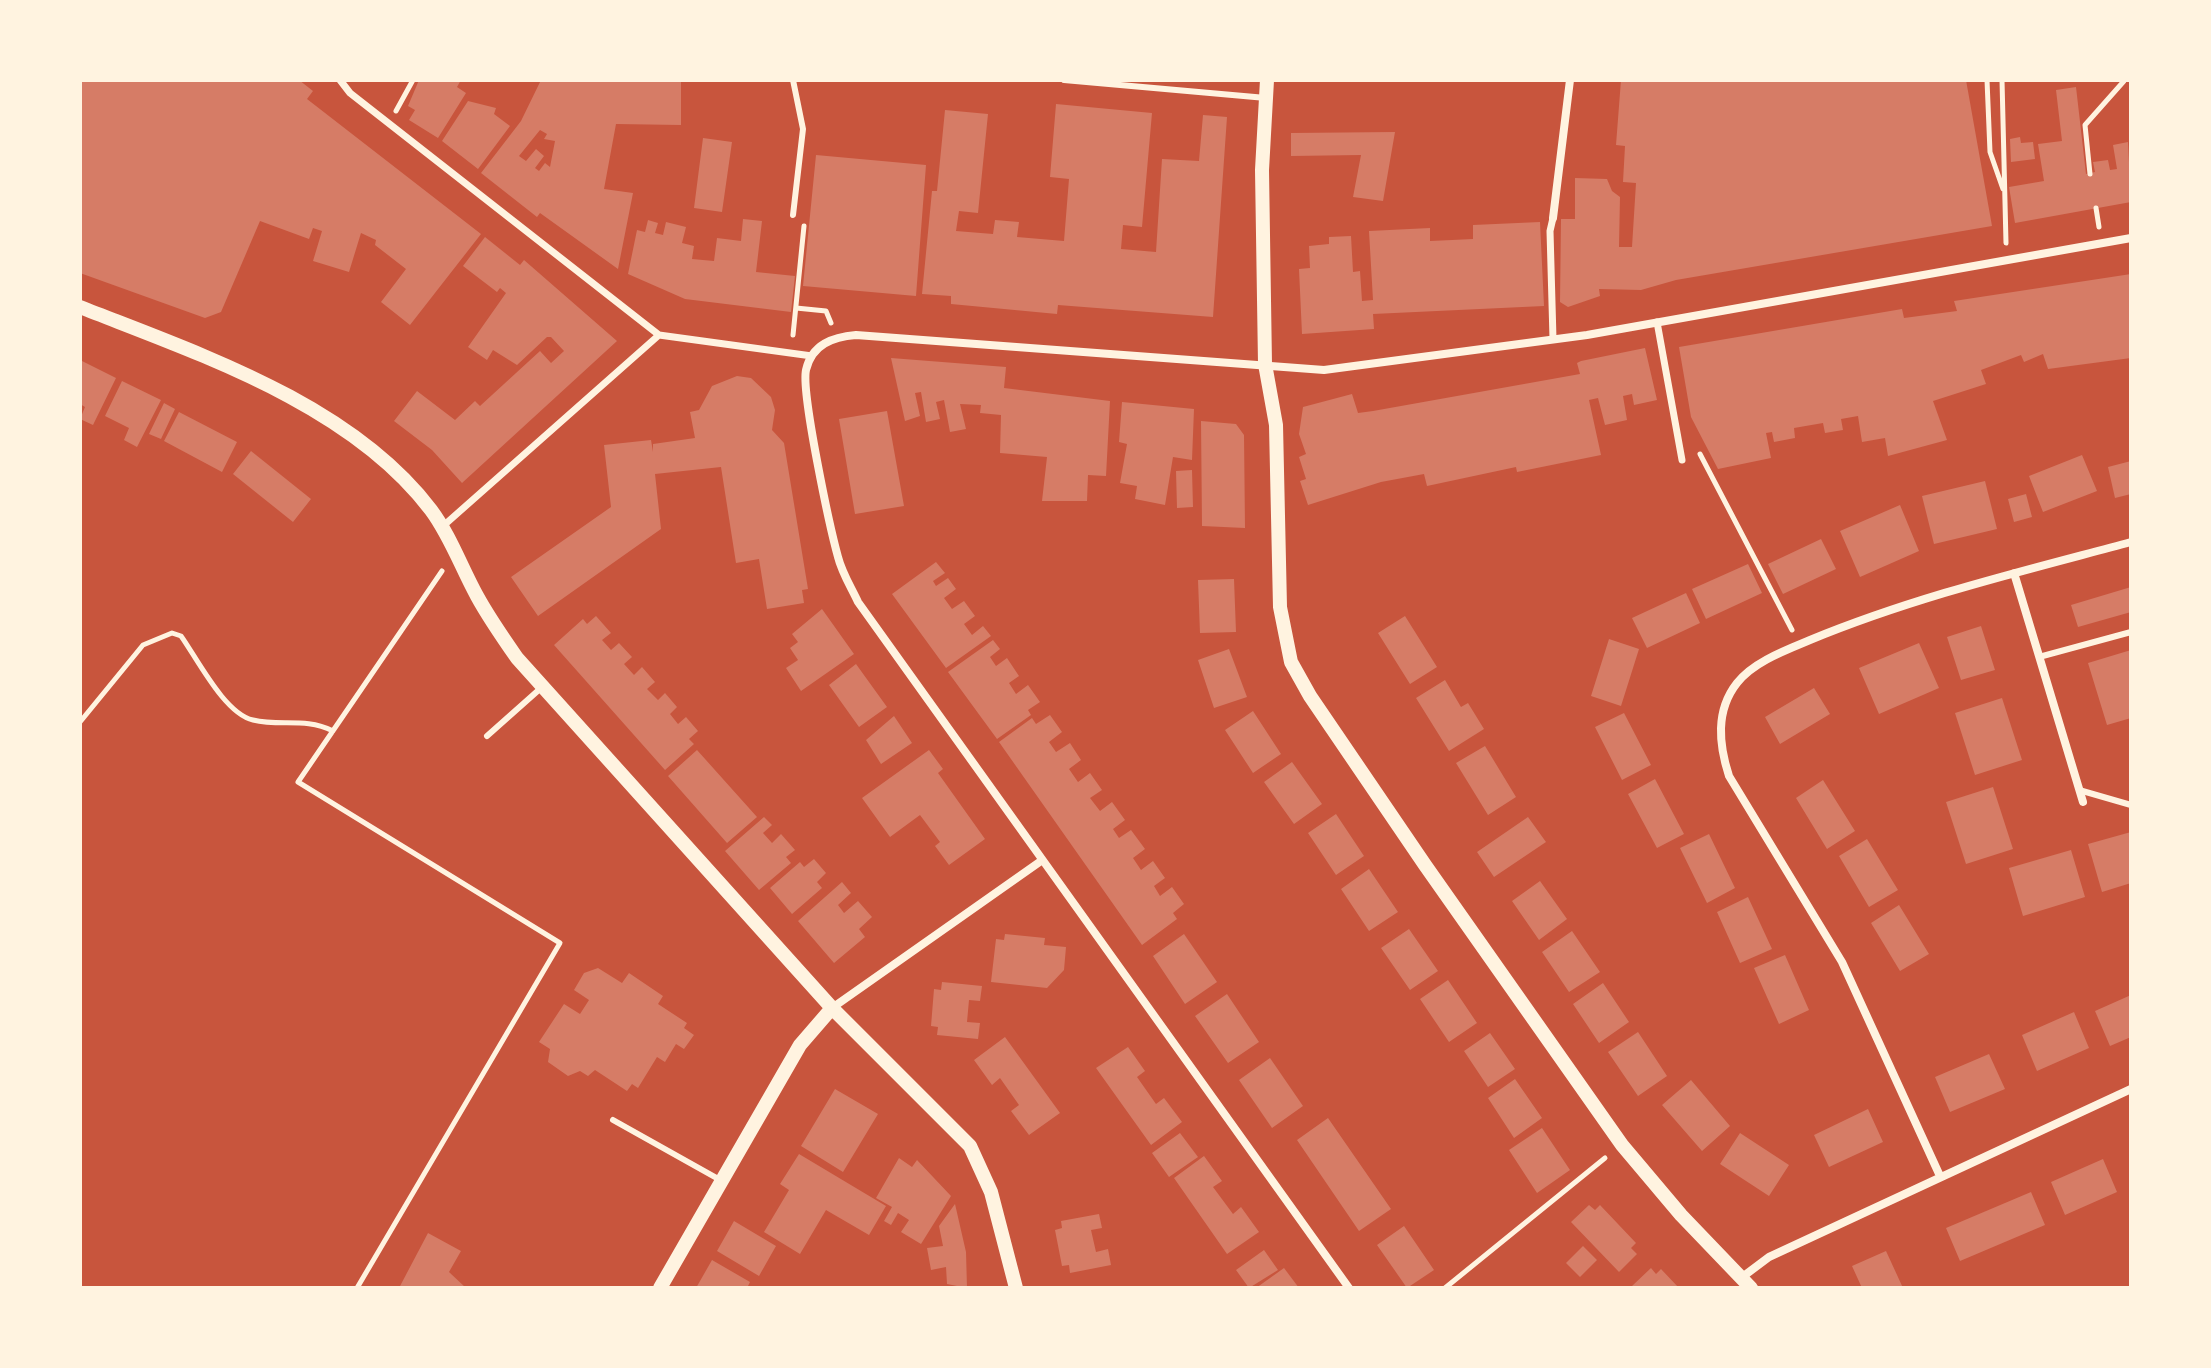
<!DOCTYPE html>
<html>
<head>
<meta charset="utf-8">
<style>
  body { margin:0 }
  #map { position:relative; width:2211px; height:1368px; overflow:hidden; background:#c8553d; font-family:"PT Serif",serif }
  canvas { display:block }
  .frame { position:absolute; inset:0; border:82px solid #fff3e0; pointer-events:none }
</style>
</head>
<body>
<div id="map">
<canvas width="2211" height="1368"></canvas>
<div class="frame"></div>
</div>
<script>
const context = document.querySelector('canvas').getContext('2d');
context.lineJoin = 'round';
function fill(path, color) { context.fillStyle = color; context.fill(path, 'evenodd'); }
function trace(path, color, width, dash) { context.strokeStyle = color; context.lineWidth = width; context.lineCap = dash ? 'butt' : 'round'; context.setLineDash(dash || []); context.stroke(path); }
const building = new Path2D(`
  M80,80H299L313,91L307,99L481,234L410,325L381,302L406,269L375,245L376,240L361,233L349,272L313,261L322,231L313,228L309,239L260,221L221,312L205,318L80,273Z
  M419,80H461L457,87L466,93L438,138L409,120L415,110L408,106Z
  M541,80H681V125L616,124L604,189L633,193L618,269L540,213L537,217L481,173L521,121ZM540,130L547,134L544,139L555,141L550,167L545,163L539,171L535,168L544,156L536,149L526,161L519,156Z
  M1621,80H1966L1992,226L1676,280L1641,290L1599,289L1600,296L1568,307L1560,302L1561,219H1575V178L1607,179L1612,191L1620,197L1619,247H1632L1636,183L1623,182L1625,146L1616,145Z
  M2076,87L2086,174L2095,172L2093,162L2108,160L2110,170L2117,169L2113,145L2128,142L2131,202L2015,223L2009,187L2044,181L2038,144L2062,141L2056,90Z
  M468,101L496,108L494,114L510,126L478,169L442,141Z
  M1056,104L1152,113L1142,227L1123,225L1121,249L1156,252L1162,159L1199,161L1203,115L1227,117L1213,317L1058,305L1057,314L951,304V296L922,294L932,191H937L945,110L988,114L978,213L959,211L956,231L993,234L995,220L1019,222L1017,237L1064,241L1069,179L1050,177Z
  M1395,132L1383,201L1353,197L1361,155L1291,156V133Z
  M2020,137L2021,143L2033,142L2035,159L2011,162L2010,139Z
  M703,138L732,142L722,212L694,208Z
  M816,155L926,165L916,296L803,286Z
  M743,219L762,221L756,272L795,276L791,312L685,299L628,274L637,230L645,232L648,220L658,223L655,233L663,235L666,222L686,227L682,243L694,246L692,259L714,261L717,238L741,241Z
  M1540,222L1544,306L1373,314L1374,329L1302,334L1299,269L1310,268L1309,246L1329,244V237L1351,236L1353,272L1360,271L1362,301L1373,300L1369,231L1430,228V241L1452,240L1473,239V225Z
  M485,237L520,265L524,260L617,341L462,483L432,450L394,421L417,391L455,420L475,401L480,406L540,351L551,363L564,351L551,337H547L517,365L493,350L487,360L468,347L506,293L500,288L497,292L463,266Z
  M2131,274V358L2048,369L2043,354L2024,362L2021,355L1981,370L1986,384L1933,401L1947,440L1888,456L1885,438L1862,442L1858,416L1841,419L1843,430L1825,433L1823,423L1794,428L1795,438L1774,442L1772,432L1766,433L1771,458L1718,469L1691,417L1679,347L1902,309L1904,318L1957,311L1954,301Z
  M1645,348L1657,400L1634,405L1632,394L1623,396L1627,420L1605,425L1598,398L1589,400L1601,455L1517,472L1516,467L1427,486L1424,474L1381,482L1308,505L1300,481L1306,479L1299,457L1306,454L1299,434L1303,407L1352,394L1358,413L1373,411L1580,374L1577,363L1581,361Z
  M891,358L1006,367L1004,388L1110,401L1106,476L1088,475L1087,501H1042L1047,457L1000,453L1001,415L980,413L981,405L960,404L966,429L950,432L944,400L936,402L940,419L926,422L921,392L915,393L920,416L905,421Z
  M80,360L116,378L93,425L80,419L85,407L80,404Z
  M737,376L751,378L771,397L775,410L772,430L784,443L808,589L802,590L804,603L767,609L759,559L736,563L721,467L655,474L661,529L538,616L511,577L611,507L604,445L651,440L653,452V444L695,438L690,412L699,410L712,386Z
  M122,381L161,400L137,447L124,440L129,428L105,416Z
  M1122,402L1194,409L1192,460L1173,457L1165,505L1135,499L1137,486L1120,483L1127,444L1119,442Z
  M164,403L175,409L161,439L149,434Z
  M887,411L904,506L855,514L839,419Z
  M179,412L237,442L222,472L164,441Z
  M1201,421L1236,424L1244,435L1245,528L1202,526Z
  M251,451L311,499L293,522L233,474Z
  M2082,455L2097,491L2043,512L2029,476Z
  M2131,461V494L2115,498L2108,467Z
  M1192,470L1193,507L1177,508L1176,471Z
  M1985,481L1997,529L1934,544L1922,496Z
  M2026,494L2032,517L2014,522L2008,499Z
  M1900,505L1919,551L1860,577L1840,531Z
  M1821,539L1836,569L1783,594L1768,564Z
  M936,562L945,573L933,581L936,586L948,578L956,589L944,598L952,609L964,601L975,616L964,624L972,635L983,626L991,636L946,668L892,594Z
  M1748,564L1762,593L1706,619L1692,589Z
  M1234,579L1236,632L1200,633L1198,580Z
  M2131,587V612L2078,627L2071,605Z
  M1686,593L1700,623L1647,648L1632,618Z
  M822,609L854,654L801,691L786,668L798,660L790,648L798,642L792,634Z
  M596,616L611,633L602,640L611,650L619,643L632,657L624,664L634,675L642,667L655,682L647,689L658,700L665,693L677,707L670,714L678,724L686,717L698,731L689,739L694,744L665,770L554,645L583,619L587,624Z
  M1405,616L1437,667L1410,684L1378,633Z
  M1981,626L1995,670L1961,680L1947,637Z
  M1609,639L1639,649L1621,706L1591,696Z
  M993,640L1000,649L990,657L996,666L1007,658L1019,676L1009,683L1016,694L1028,685L1040,702L1028,710L1031,715L997,739L948,672Z
  M1919,643L1939,688L1879,714L1859,668Z
  M1229,649L1247,697L1214,708L1198,660Z
  M2131,650V718L2107,725L2088,663Z
  M856,664L887,707L859,727L829,685Z
  M1445,680L1461,707L1468,703L1484,729L1449,751L1416,698Z
  M1814,688L1830,714L1780,744L1765,717Z
  M2002,698L2022,760L1975,775L1955,713Z
  M1253,711L1281,754L1253,773L1225,730Z
  M1624,713L1651,765L1622,780L1595,727Z
  M1050,715L1062,732L1049,742L1056,752L1070,743L1081,760L1069,769L1078,782L1090,773L1102,790L1090,798L1100,811L1112,802L1125,820L1113,829L1119,838L1131,830L1145,849L1133,858L1141,870L1153,861L1165,878L1154,886L1160,896L1172,887L1184,904L1173,913L1177,919L1142,945L999,742L1032,718L1036,724Z
  M894,716L912,743L881,764L866,740Z
  M1485,746L1516,797L1488,815L1456,763Z
  M697,750L757,817L727,843L668,776Z
  M929,750L943,769L938,773L985,839L949,865L935,846L940,842L920,815L890,837L862,798Z
  M1292,762L1322,804L1294,824L1264,782Z
  M1655,779L1684,834L1657,848L1628,794Z
  M1823,780L1855,831L1827,849L1796,798Z
  M1993,787L2013,849L1966,864L1946,802Z
  M1336,814L1364,856L1336,875L1308,833Z
  M764,817L772,825L763,833L772,843L781,834L795,850L786,857L791,863L759,890L725,851Z
  M1528,817L1546,842L1494,877L1477,852Z
  M2131,832V883L2102,892L2088,844Z
  M1709,834L1735,888L1707,903L1680,848Z
  M1867,839L1898,890L1869,907L1839,856Z
  M2071,850L2085,897L2023,916L2009,868Z
  M814,859L826,873L817,882L822,888L792,914L770,888L800,862L804,867Z
  M1369,869L1398,912L1369,931L1341,889Z
  M1540,881L1567,919L1539,940L1512,901Z
  M842,882L851,893L838,905L844,913L858,901L872,917L859,929L865,937L834,963L798,921Z
  M1748,897L1772,949L1740,963L1717,912Z
  M1899,905L1929,954L1900,971L1871,923Z
  M1409,929L1438,971L1410,990L1381,948Z
  M1572,931L1600,972L1569,992L1542,952Z
  M1005,934L1045,938L1044,945L1066,947L1064,970L1047,988L991,982L996,939L1004,940Z
  M1184,934L1217,982L1185,1004L1153,956Z
  M1785,955L1809,1010L1779,1024L1754,968Z
  M598,968L622,983L629,973L663,996L658,1004L687,1023L684,1028L694,1035L684,1049L676,1044L665,1062L657,1057L638,1088L632,1084L627,1091L595,1070L588,1076L580,1071L568,1076L548,1062L550,1049L539,1042L564,1004L580,1014L589,1000L574,990L584,973Z
  M1448,980L1477,1023L1449,1042L1420,999Z
  M942,982L982,986L980,1001L969,1000L967,1022L980,1023L978,1039L937,1035L938,1027L931,1026L934,989L941,990Z
  M1603,983L1629,1022L1599,1043L1573,1004Z
  M1227,994L1259,1042L1228,1063L1195,1016Z
  M2131,995V1037L2110,1046L2095,1011Z
  M2074,1012L2089,1048L2037,1071L2022,1035Z
  M1638,1032L1667,1076L1638,1096L1608,1052Z
  M1490,1033L1515,1069L1488,1087L1464,1051Z
  M1005,1037L1060,1113L1029,1135L1011,1111L1019,1105L1000,1078L992,1085L974,1060Z
  M1128,1047L1145,1071L1137,1077L1156,1104L1164,1098L1182,1122L1151,1145L1096,1068Z
  M1989,1054L2005,1089L1950,1112L1935,1077Z
  M1270,1058L1303,1106L1272,1128L1239,1080Z
  M1515,1079L1542,1118L1514,1138L1488,1098Z
  M1691,1080L1730,1126L1702,1151L1662,1105Z
  M835,1089L878,1114L843,1172L801,1146Z
  M1868,1109L1883,1142L1829,1167L1814,1135Z
  M1328,1118L1391,1209L1359,1231L1297,1140Z
  M1542,1128L1570,1170L1537,1193L1509,1150Z
  M1180,1133L1198,1157L1169,1177L1152,1153Z
  M1740,1133L1789,1165L1769,1196L1720,1164Z
  M799,1154L886,1206L869,1235L826,1210L800,1254L764,1232L789,1190L780,1184Z
  M1204,1156L1222,1181L1213,1187L1233,1214L1241,1207L1259,1232L1227,1254L1174,1178Z
  M899,1158L912,1167L917,1160L951,1196L921,1244L901,1232L909,1220L898,1213L891,1225L884,1221L892,1207L876,1198Z
  M2103,1159L2117,1192L2065,1215L2051,1182Z
  M2031,1192L2045,1225L1960,1261L1946,1228Z
  M955,1204L966,1252L967,1288L947,1284L946,1267L931,1270L927,1248L943,1246L939,1226Z
  M1589,1205L1595,1210L1600,1205L1636,1243L1631,1248L1637,1254L1619,1272L1571,1222Z
  M1099,1214L1102,1228L1091,1230L1096,1252L1108,1249L1111,1265L1070,1273L1069,1265L1062,1266L1055,1230L1062,1228L1061,1221Z
  M734,1221L776,1246L759,1276L717,1251Z
  M1404,1226L1434,1270L1407,1288L1377,1245Z
  M428,1233L461,1251L449,1272L466,1288H399Z
  M1583,1246L1597,1260L1580,1277L1566,1263Z
  M1264,1250L1278,1270L1249,1288L1236,1270Z
  M1886,1251L1903,1288H1862L1852,1266Z
  M712,1260L750,1282L747,1288H696Z
  M1284,1268L1299,1288H1256Z
  M1651,1268L1656,1274L1661,1269L1679,1288H1635L1632,1286Z`);
const path = new Path2D(`
  M1987,80L1990,152L2003,189
  M2002,80L2006,243
  M396,111L413,80
  M2090,174L2085,125L2124,81
  M2096,208L2099,227
  M796,308L826,311L831,323
  M793,335L804,226
  M1700,454L1792,630
  M80,722L143,645L172,633L181,636C198,660 225,714 253,720C281,727 304,717 333,731
  M357,1288L560,943L298,782L442,571
  M1445,1288L1605,1158`);
const service = new Path2D(`
  M1064,80L1266,98
  M793,215L803,129L793,80
  M2039,657L2131,632
  M487,736L541,688
  M2079,790L2131,805
  M613,1120L722,1181`);
const pedestrian = new Path2D(`
  M340,80L350,93L659,335L812,356
  M1657,322L1682,460
  M1553,339L1550,231L1553,218
  M442,527L659,335`);
const minor = new Path2D(`
  M1553,218L1570,80
  M2014,573L2083,802
  M832,1008L1041,861
  M1940,1176L1842,962L1729,776C1719,745 1715,711 1737,683C1753,662 1786,650 1810,640C1914,597 2023,571 2131,542
  M1741,1278L1769,1257L2131,1089
  M1349,1288L858,602C851,587 842,573 838,557C830,528 801,393 806,370C812,344 833,337 856,335L1324,370L1587,335L2131,238`);
const tertiary = new Path2D(`
  M1267,80L1262,170L1265,364L1276,425L1280,607L1291,662L1310,696L1425,865L1622,1145L1681,1215L1751,1288
  M80,307C199,354 351,404 431,510C451,537 461,567 477,596C489,618 503,638 517,658L832,1008L800,1045L660,1288
  M832,1008L970,1146L991,1192L1016,1288`);
fill(building, '#d67c66');
trace(path, '#fff3e0', 5);
trace(service, '#fff3e0', 6);
trace(pedestrian, '#fff3e0', 7);
trace(minor, '#fff3e0', 8);
trace(tertiary, '#fff3e0', 14);
</script>
</body>
</html>
